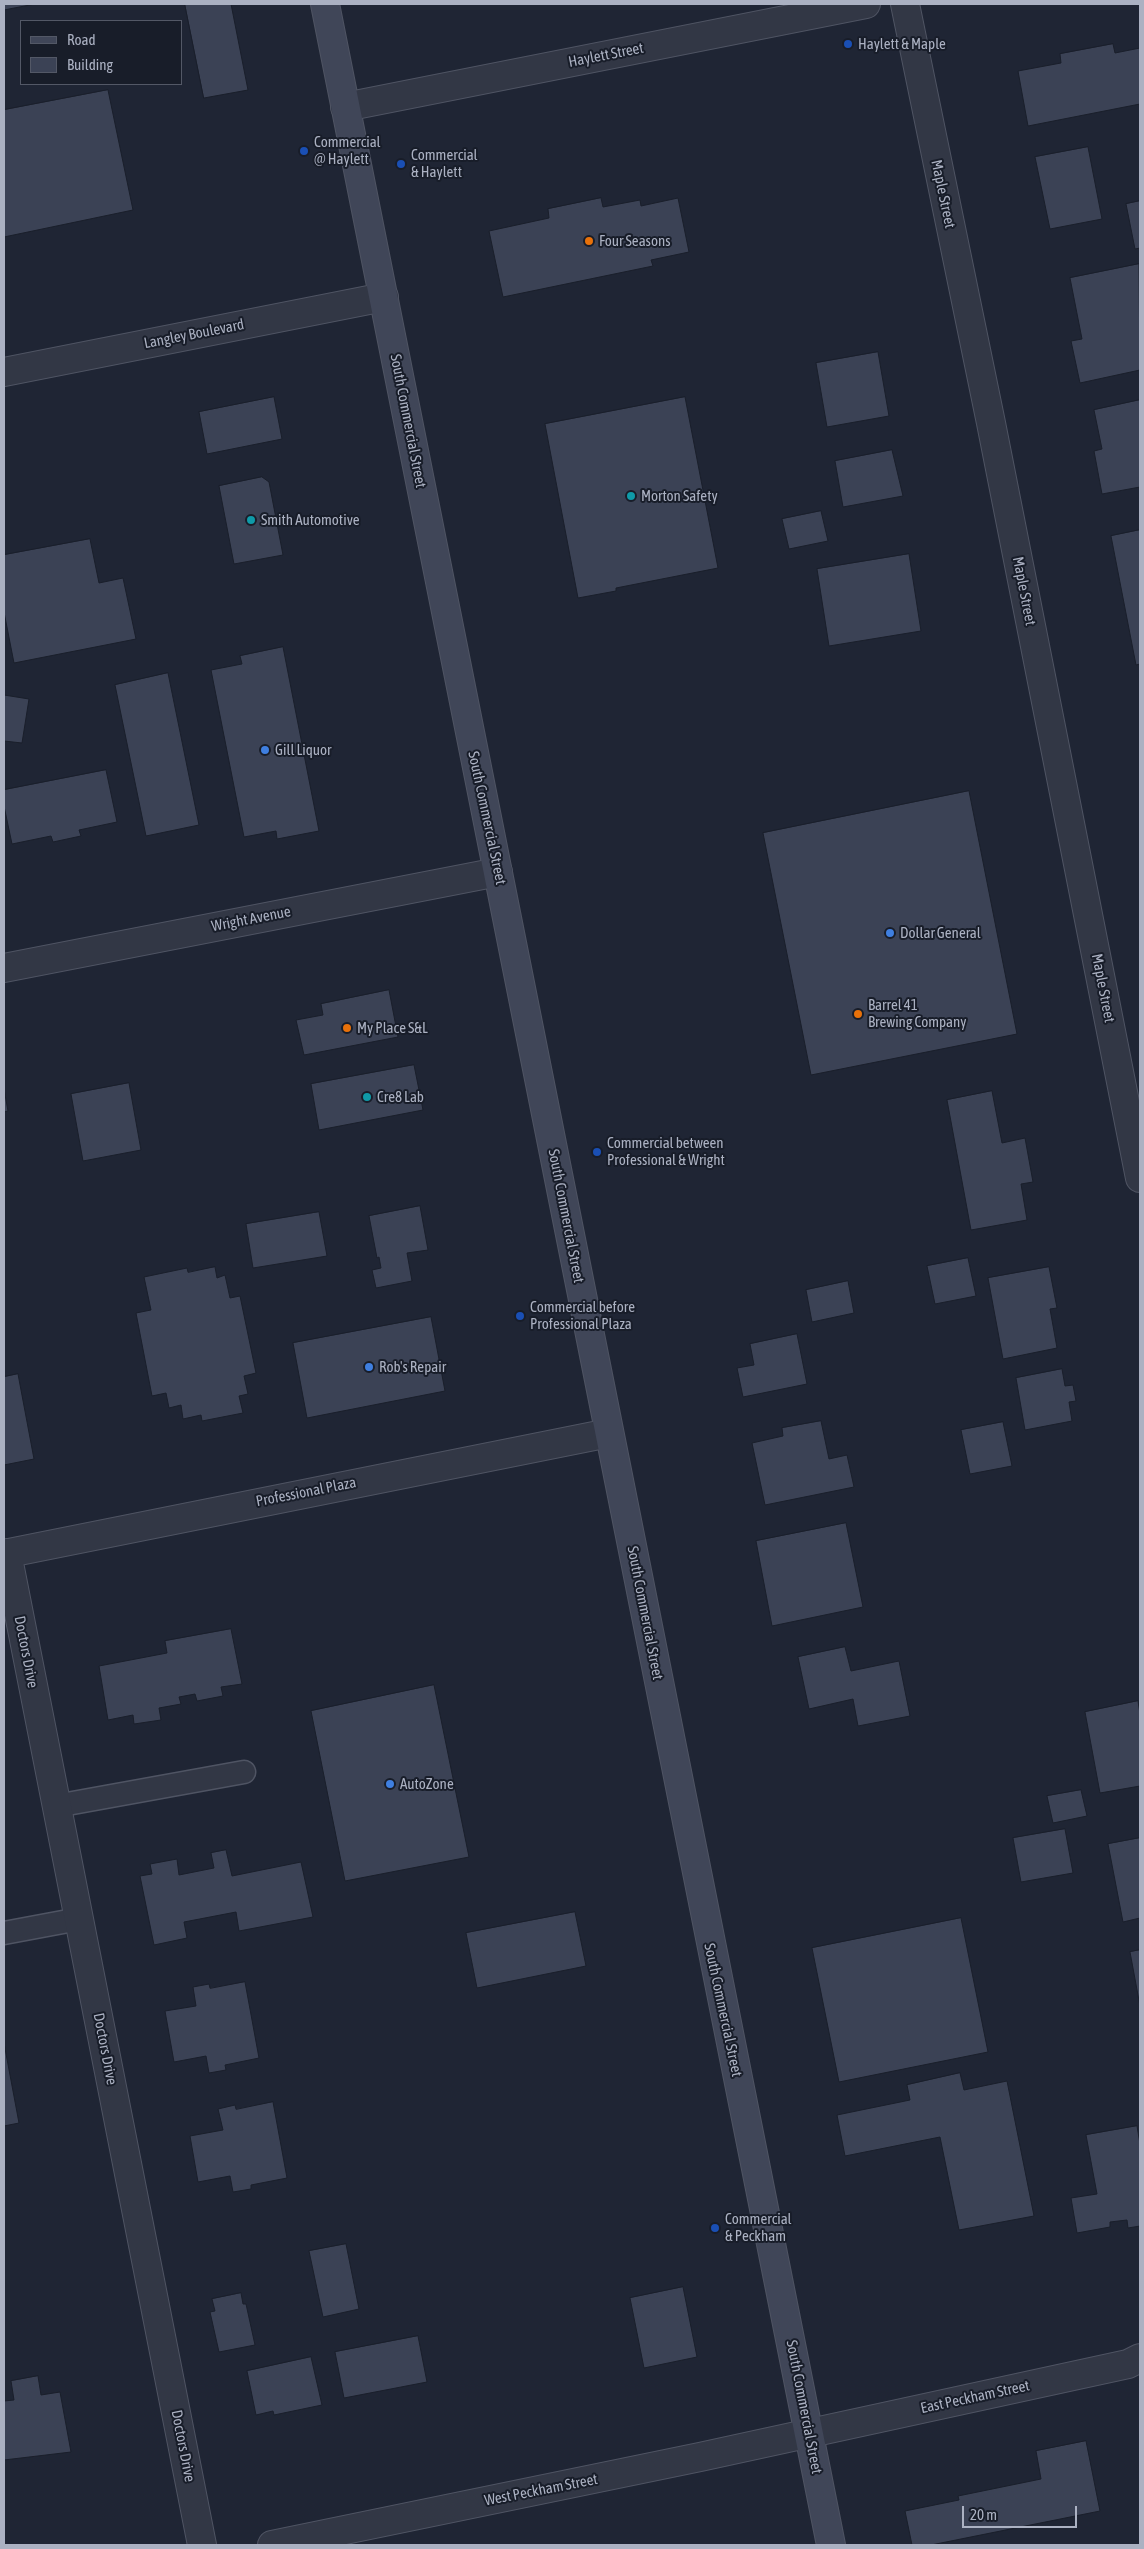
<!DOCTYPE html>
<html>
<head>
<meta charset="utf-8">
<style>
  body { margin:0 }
  #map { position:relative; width:1144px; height:2549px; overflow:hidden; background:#1f2534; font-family:"Asap Condensed",sans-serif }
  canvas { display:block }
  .frame { position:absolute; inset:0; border:5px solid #abb1c2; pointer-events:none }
  .legend { position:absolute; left:20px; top:20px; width:162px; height:65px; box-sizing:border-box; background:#181d29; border:1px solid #535866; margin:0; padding:6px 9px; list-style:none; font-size:15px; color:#abb1c2 }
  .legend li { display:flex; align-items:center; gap:10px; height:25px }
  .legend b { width:25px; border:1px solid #535866 }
  .scale { position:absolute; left:962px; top:2506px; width:115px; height:22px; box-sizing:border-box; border:2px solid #abb1c2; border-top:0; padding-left:6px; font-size:15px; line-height:18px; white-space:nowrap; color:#abb1c2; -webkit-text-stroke:4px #181d29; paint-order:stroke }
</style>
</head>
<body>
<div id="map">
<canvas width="1144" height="2549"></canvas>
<div class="frame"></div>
<ul class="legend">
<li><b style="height:6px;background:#404658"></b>Road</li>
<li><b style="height:14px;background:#3b4255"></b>Building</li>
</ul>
<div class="scale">20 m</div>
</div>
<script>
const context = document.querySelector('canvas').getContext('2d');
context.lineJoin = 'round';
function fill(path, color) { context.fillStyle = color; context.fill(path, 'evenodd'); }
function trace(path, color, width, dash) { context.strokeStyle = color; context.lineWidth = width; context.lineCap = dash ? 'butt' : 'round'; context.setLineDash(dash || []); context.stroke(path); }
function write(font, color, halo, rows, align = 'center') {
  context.font = font + ' "Asap Condensed",sans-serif'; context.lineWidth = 4; context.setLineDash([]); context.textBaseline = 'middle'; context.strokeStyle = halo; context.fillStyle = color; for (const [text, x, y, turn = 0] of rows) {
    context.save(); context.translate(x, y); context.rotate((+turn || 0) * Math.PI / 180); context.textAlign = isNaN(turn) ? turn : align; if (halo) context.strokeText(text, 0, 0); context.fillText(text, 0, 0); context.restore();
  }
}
const building = new Path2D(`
  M4,4H35L4,10Z
  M185,4H231L248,90L204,98Z
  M1113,44L1115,53L1140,48V104L1028,126L1018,71L1061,63L1060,54Z
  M108,90L133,210L4,237V110Z
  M1088,147L1102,219L1050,229L1035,157Z
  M601,198L603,207L640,200L641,206L678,198L689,252L651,260L653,266L503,297L489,231L549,218L548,209Z
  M1140,201V248L1135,249L1126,204Z
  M1139,264L1140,370L1080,383L1071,341L1082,339L1070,278Z
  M878,352L889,416L827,427L816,363Z
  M274,397L282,439L207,454L199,412Z
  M685,397L718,568L616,588V591L578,598L545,424Z
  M1140,400V487L1102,494L1094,451L1102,449L1094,410Z
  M892,450L903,496L843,507L835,461Z
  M262,477L269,482L283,555L234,564L219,486Z
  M821,511L828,541L789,549L782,519Z
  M1140,530V664L1136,665L1111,536Z
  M90,539L99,583L123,578L136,639L14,663L4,612V555Z
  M909,554L921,631L829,646L817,569Z
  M283,647L319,831L277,839L276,831L244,837L211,670L242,664L240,656Z
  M168,673L199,825L146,836L115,685Z
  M4,695L29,699L22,743L4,741Z
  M106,770L117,822L79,830L81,836L53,842L51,836L12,844L4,806V790Z
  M969,791L1017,1034L811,1075L763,833Z
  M389,990L398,1037L304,1055L296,1020L323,1015L321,1004Z
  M414,1065L423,1110L319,1130L311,1084Z
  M129,1083L141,1150L83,1161L71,1094Z
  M4,1089L8,1111L4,1112Z
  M992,1091L1002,1143L1025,1138L1033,1182L1021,1184L1027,1220L971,1230L947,1100Z
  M420,1206L428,1250L407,1253L412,1281L376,1288L372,1270L381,1268L379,1257L377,1258L369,1216Z
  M319,1212L327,1256L253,1268L246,1224Z
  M968,1258L976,1296L935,1304L927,1266Z
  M215,1267L217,1278L225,1275L230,1298L240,1296L256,1373L244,1376L248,1394L239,1396L243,1413L202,1421L201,1415L183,1419L181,1405L169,1408L166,1393L152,1396L136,1313L151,1310L144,1277L187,1268L188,1272Z
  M1049,1267L1057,1308L1050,1309L1057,1348L1003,1359L988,1278Z
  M848,1281L854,1313L812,1322L806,1290Z
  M431,1317L445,1391L307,1418L293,1343Z
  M797,1334L807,1384L743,1397L737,1368L754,1365L750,1344Z
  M1062,1369L1065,1386L1073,1385L1076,1401L1069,1402L1072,1421L1025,1430L1016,1378Z
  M18,1374L34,1459L4,1465V1377Z
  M821,1421L829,1459L847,1455L854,1487L765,1505L752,1443L783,1436L782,1428Z
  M1003,1422L1012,1466L970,1474L961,1430Z
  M846,1523L863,1607L772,1626L756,1541Z
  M231,1629L242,1684L221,1687L223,1696L197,1701L195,1694L179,1697L181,1704L159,1708L161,1720L134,1724L133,1715L108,1720L99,1666L167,1653L165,1641Z
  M845,1647L851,1671L899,1661L910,1716L858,1726L853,1699L809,1709L798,1657Z
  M434,1685L469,1857L345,1881L311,1711Z
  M1138,1701L1140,1714V1786L1100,1793L1085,1712Z
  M1081,1790L1087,1816L1053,1823L1047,1796Z
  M1065,1829L1073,1873L1021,1882L1013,1838Z
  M1140,1838V1918L1123,1922L1108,1844Z
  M226,1850L232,1876L301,1862L313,1917L239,1931L236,1912L184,1922L187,1938L154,1945L140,1876L152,1874L150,1864L177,1859L179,1875L214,1868L211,1853Z
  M575,1912L586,1966L477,1988L466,1933Z
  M961,1918L988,2052L839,2082L812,1948Z
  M1140,1950V2006L1130,1952Z
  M245,1982L259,2058L225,2065L226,2070L209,2073L206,2056L174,2062L165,2011L196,2006L193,1987L209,1984L210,1988Z
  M4,2043L19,2123L4,2126Z
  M960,2073L964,2090L1007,2081L1034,2216L959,2230L940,2137L845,2156L837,2115L910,2100L907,2085Z
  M273,2102L287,2178L251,2185V2189L233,2192L230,2176L198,2182L190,2136L223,2130L218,2109L235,2105L236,2109Z
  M1137,2126L1140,2144V2226L1128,2228L1127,2220L1110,2222V2227L1077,2233L1071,2198L1097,2194L1086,2135Z
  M346,2244L359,2309L323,2317L309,2251Z
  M683,2287L697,2357L644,2368L630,2298Z
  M241,2293L243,2304H246L255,2345L219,2352L210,2312L215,2311L212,2299Z
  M418,2336L427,2382L344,2398L335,2352Z
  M311,2357L322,2405L274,2415L273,2411L256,2415L247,2371Z
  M38,2376L41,2395L60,2392L71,2452L4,2460V2401L14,2400L11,2381Z
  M1086,2441L1100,2511L931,2545H912L905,2511L959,2500L958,2496L1041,2479L1036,2451Z`);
const lane = new Path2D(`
  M56,1806L244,1772
  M4,1933L79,1919`);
const street = new Path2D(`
  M905,4L991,423L1140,1178
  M345,107L866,4
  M4,372L384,297
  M4,968L498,872
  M7,1553L202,2545
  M4,1554L609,1433
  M272,2545L700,2457L1128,2364L1140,2358`);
const secondary = new Path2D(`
  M325,4L831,2545`);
const markers = [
  [848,44,5,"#1a4fb4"],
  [304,151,5,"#1a4fb4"],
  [401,164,5,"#1a4fb4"],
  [589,241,5,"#e8710a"],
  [631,496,5,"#0f9aa8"],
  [251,520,5,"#0f9aa8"],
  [265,750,5,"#3f7fe0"],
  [890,933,5,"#3f7fe0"],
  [858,1014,5,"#e8710a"],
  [347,1028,5,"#e8710a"],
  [367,1097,5,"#0f9aa8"],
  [597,1152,5,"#1a4fb4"],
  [520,1316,5,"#1a4fb4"],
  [369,1367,5,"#3f7fe0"],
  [390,1784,5,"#3f7fe0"],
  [715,2228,5,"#1a4fb4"]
];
const poiNames = [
  ["Haylett & Maple",858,44],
  ["Commercial",314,142],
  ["@ Haylett",314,159],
  ["Commercial",411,155],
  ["& Haylett",411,172],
  ["Four Seasons",599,241],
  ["Morton Safety",641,496],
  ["Smith Automotive",261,520],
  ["Gill Liquor",275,750],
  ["Dollar General",900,933],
  ["Barrel 41",868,1005],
  ["Brewing Company",868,1022],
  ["My Place S&L",357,1028],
  ["Cre8 Lab",377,1097],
  ["Commercial between",607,1143],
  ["Professional & Wright",607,1160],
  ["Commercial before",530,1307],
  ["Professional Plaza",530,1324],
  ["Rob's Repair",379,1367],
  ["AutoZone",400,1784],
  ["Commercial",725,2219],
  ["& Peckham",725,2236]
];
const streetNames = [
  ["Haylett Street",606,55,-11],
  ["Maple Street",943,194,78],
  ["Langley Boulevard",194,334,-11],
  ["South Commercial Street",408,421,79],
  ["Maple Street",1024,591,79],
  ["South Commercial Street",487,818,78],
  ["Wright Avenue",251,919,-11],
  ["Maple Street",1103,988,79],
  ["South Commercial Street",566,1216,79],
  ["Professional Plaza",306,1492,-11],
  ["South Commercial Street",645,1613,79],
  ["Doctors Drive",26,1652,79],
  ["South Commercial Street",723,2010,78],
  ["Doctors Drive",105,2049,79],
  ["East Peckham Street",975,2397,-12],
  ["South Commercial Street",804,2407,79],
  ["Doctors Drive",183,2446,79],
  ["West Peckham Street",541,2490,-11]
];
fill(building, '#3b4255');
trace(building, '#1a1f2b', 1);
trace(lane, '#4f5463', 25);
trace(street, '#4f5463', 30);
trace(secondary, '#4f5463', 30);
trace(lane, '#323745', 22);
trace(street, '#323745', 28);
trace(secondary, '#404658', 28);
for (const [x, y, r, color] of markers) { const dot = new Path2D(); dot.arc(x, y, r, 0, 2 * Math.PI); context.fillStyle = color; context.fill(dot); trace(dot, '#181d29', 2); }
write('15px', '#abb1c2', '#181d29', poiNames, 'left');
write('15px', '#abb1c2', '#181d29', streetNames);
</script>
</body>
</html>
